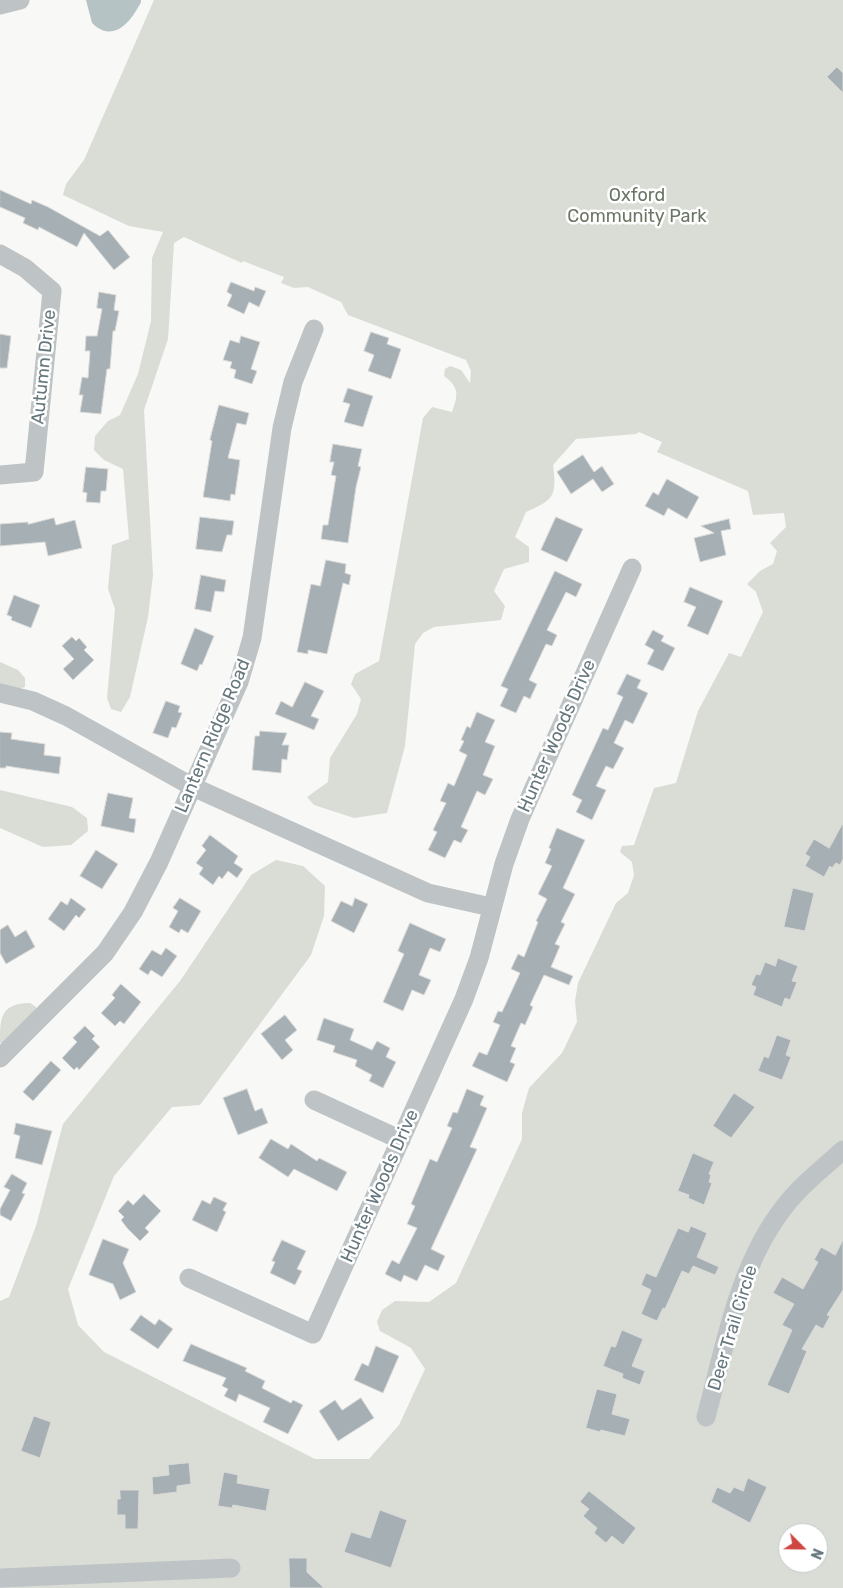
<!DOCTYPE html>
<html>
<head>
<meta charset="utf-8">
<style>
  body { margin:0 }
  #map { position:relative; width:843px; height:1588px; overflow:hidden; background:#f8f8f6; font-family:Rubik,sans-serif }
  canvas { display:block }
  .north { position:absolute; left:778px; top:1523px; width:50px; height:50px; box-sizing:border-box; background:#fff; border:1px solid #c2c9cb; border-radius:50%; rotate:113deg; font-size:14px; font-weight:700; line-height:20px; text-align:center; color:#66787e }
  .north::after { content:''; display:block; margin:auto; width:18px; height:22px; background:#cf4740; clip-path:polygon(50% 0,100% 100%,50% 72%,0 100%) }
</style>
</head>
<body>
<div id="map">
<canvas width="843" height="1588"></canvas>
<div class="north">N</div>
</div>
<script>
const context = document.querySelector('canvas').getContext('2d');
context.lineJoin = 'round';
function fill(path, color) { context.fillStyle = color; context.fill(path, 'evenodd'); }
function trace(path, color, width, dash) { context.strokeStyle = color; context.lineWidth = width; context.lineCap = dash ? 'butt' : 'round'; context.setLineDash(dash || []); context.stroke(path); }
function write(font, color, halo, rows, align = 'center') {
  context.font = font + ' Rubik,sans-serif'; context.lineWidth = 5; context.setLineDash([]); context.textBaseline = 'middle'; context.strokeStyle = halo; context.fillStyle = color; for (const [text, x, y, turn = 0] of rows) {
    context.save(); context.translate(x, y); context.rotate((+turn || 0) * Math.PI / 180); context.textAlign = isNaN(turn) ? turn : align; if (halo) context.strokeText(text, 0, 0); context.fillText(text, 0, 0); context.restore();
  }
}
const green = new Path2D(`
  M154,0H843V1588H0V1301L9,1297L36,1226L63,1124L180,981L251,875L276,860L303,866L325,886L324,916L311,955L200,1105L172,1107L114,1176L68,1289L78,1325L104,1352L315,1459H369L399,1425L425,1369L411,1348L380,1331L377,1322L382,1310L395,1301L429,1302L456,1283L522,1139V1113L529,1088L562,1053L577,1022L575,1001L578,983L616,903L628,893L634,875L632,862L620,852L622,846L634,845L654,788L676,783L698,711L729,653L741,657L763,612L756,592L747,584L760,571L773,564L777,551L770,543L786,527L784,513L753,515L748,491L657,452L662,442L639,432L636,434L576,439L553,465C557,496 554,500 526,512L515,537L529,547V562L504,569L494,591L505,606L501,620L434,627L423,633L415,644L405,746L387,813L354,818L314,805L307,797L328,782L330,758L357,714L361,699L351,684L355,674L379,661L423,418L432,407L452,412C458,395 460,388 444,376L445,369L450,366L461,370L470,383L471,371L466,360L348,315L341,302L308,287L294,288L281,283L284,277L243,261L242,263L184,237L174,243L168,339L144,410L153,575L148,617L130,697L121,712L111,709L107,698L115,609L108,589L112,545L129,539L123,469L104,460L94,450L95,436L108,421L120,415L138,374L151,321L152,258L163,232L129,226L63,195L66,184L84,160ZM788,1533H818V1563H788Z
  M0,662L18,670L25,678V687L18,689L0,684Z
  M0,790L72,807L87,818L88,831L71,845L43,847L0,828Z
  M30,1003L36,1007V1010L4,1043H0C0,1019 0,1003 30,1003Z`);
const water = new Path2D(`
  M86,0H141V2C131,22 113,44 92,23Z`);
const building = new Path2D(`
  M837,67L843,73V93L827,77Z
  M0,190L31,204L32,200L48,207L100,236L108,230L130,257L114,270L84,233L77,247L39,227L38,230L23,223L25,218L0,207Z
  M231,282L254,291L255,287L266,291L259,307L249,302L244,314L227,306L232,295L227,292Z
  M99,292L116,295L114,310L119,311L115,331H113L110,369H107L101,414L80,412L83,395H79L82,377L88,378L90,351H85L86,336H97L102,309L97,308Z
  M371,332L389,338L387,344L401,349L391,379L368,371L374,355L364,351Z
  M0,334L11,336L7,368H0Z
  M241,336L260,342L251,369L257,371L252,384L234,378L236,370L230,368L232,362L223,360L230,340L239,343Z
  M348,388L373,396L363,427L344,422L350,404L343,402Z
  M219,405L249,413L246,425L237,423L228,458L240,460L235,495L231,494L230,501L203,497L212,441L210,440Z
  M333,444L362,449L358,466L361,467L356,487L348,543L321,539L323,525H328L336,476L331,475L334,462H330Z
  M583,455L594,472L602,466L614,484L602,492L593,479L571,494L557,472Z
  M86,467L108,469L106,491H101L100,503L86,502L87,493L83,492Z
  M667,479L699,497L687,519L668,508L664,516L645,506L653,492L658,495Z
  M200,517L234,521L232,535H227L222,552L196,549Z
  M556,517L583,529L567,562L541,550Z
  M54,518L56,525L75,520L82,548L48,556L45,542L0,546V524L28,522V524Z
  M729,519L731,529L721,531L726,555L700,562L694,538L714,533L701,526Z
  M326,560L346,564L345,573L351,575L349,585L343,583L327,654L308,650V654L297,652L311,584L320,586Z
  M555,571L582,584L576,597L566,592L547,630L557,635L552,646L546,644L529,680L537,684L530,699L524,696L516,713L500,706L508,689L501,686Z
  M201,575L226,580L224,592L215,591L211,612L195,609Z
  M690,587L723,601L708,635L687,626L696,607L684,602Z
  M14,595L40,605L31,628L11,620L12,617L7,615Z
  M195,628L214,636L202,665L200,664L197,671L181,664Z
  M653,630L664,636L661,641L675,648L663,671L647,664L654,650L645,645Z
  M72,637L76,641L79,638L87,647L84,650L94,660L73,680L63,669L74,659L62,646Z
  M627,674L641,680L637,688L648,693L633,724L625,720L614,743L624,748L613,769L606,766L596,786L606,790L592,820L576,812L582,800L572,795L603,728L608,730L623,697L617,694Z
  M305,682L324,691L311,716L319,719L314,730L275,714L281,701L292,707Z
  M166,701L180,706L178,712L182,713L176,728L172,727L168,738L153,733Z
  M477,712L495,720L485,742L495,746L483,775L493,779L485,795L477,791L461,827L468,830L461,843L454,840L445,858L428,850L437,832L433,830L446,803L440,801L448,783L454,786L467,755L459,751L464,741L461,740L467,726L470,728Z
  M260,731L287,733L282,745H289L287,760L282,759L281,773L252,770L255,736H259Z
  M0,732L12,733L11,739L45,744L44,755L61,757L59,774L6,766V768H0Z
  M108,793L133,798L129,818L136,819L134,833L101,826Z
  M843,823V859L840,865L836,863L832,868L830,866L824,877L805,866L810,857L805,854L814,839L829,848Z
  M557,828L585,840L563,888L575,894L561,922L565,924L555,944L560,946L551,967L573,976L569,985L544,975L530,1005L533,1007L525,1025L521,1023L511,1046L516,1048L510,1062L515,1064L507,1082L472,1066L479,1052L487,1055L500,1025L493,1022L498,1011L502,1012L520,973L511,969L518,954L524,957L538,922L536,921L547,899L538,894L552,866L545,863L551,849L549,848Z
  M210,835L238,856L234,863L243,869L237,878L228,871L222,879L219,876L213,885L199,874L203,868L196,863L206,850L202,846Z
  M96,850L118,864L102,889L80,876Z
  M793,888L814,893L805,931L784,927Z
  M71,898L86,909L79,918L76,915L64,931L48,919L61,901L67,905Z
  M180,898L201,911L188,933L181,929L179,933L169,927L178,911L173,908Z
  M355,898L368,904L354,933L331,921L341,901L352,906Z
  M410,923L446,939L440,952L430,948L419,975L431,980L424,995L412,990L403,1011L383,1002L404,954L398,951Z
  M8,925L15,937L26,930L35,947L6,964L0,953V930Z
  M166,948L177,956L162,977L151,970L148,975L139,969L152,950L161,955Z
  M778,958L798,966L792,981L797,982L790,1000L785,998L782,1007L753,995L756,987L751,985L756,974L760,975L765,962L775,966Z
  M121,984L141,1002L124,1024L120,1021L115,1026L101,1013L115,998L112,995Z
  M285,1015L297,1030L285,1040L293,1050L282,1060L261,1034Z
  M324,1018L354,1029L350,1040L372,1050L377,1041L390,1048L386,1057L396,1062L383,1088L369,1081L372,1075L355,1066L357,1060L333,1052L335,1046L317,1040Z
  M85,1026L95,1036L92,1039L100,1047L79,1070L77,1067L74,1070L62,1058L77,1042L73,1038Z
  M777,1035L791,1040L786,1055L791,1057L782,1080L758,1071L764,1056L768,1058Z
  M51,1061L61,1070L33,1101L23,1092Z
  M247,1089L255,1111L262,1108L268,1123L238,1135L223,1098Z
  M467,1089L484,1096L480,1105L487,1108L470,1147L477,1149L431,1249L445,1256L438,1271L425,1265L417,1281L404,1275L401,1282L385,1274L392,1260L399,1264L417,1228L407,1224L415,1206L411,1204L430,1159L437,1162L452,1128L447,1126L453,1112L457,1113Z
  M734,1093L755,1107L731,1138L713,1126Z
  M16,1123L52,1131L42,1165L15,1158L20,1136L14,1134Z
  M271,1139L288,1149L291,1144L317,1161L319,1158L347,1172L337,1191L294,1169L288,1177L259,1158Z
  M693,1153L714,1162L709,1174L711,1175L709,1182L712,1183L704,1205L688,1198L689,1195L678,1191Z
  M12,1174L27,1183L22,1193L25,1194L11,1221L0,1215V1209L10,1190L4,1187Z
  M144,1194L161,1211L145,1228L149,1232L140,1241L127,1228L121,1220L124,1217L118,1211L128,1200L133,1205Z
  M214,1197L227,1203L223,1210L226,1212L217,1232L192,1220L202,1200L210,1204Z
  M691,1226L707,1233L697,1257L719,1267L715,1275L693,1266L689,1274L682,1271L665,1309L663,1308L657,1321L641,1314L651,1290L641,1285L646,1273L656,1277L678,1228L688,1232Z
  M103,1239L129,1249L123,1263L136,1292L120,1300L113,1284L89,1275Z
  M282,1240L306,1251L297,1269L302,1271L295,1285L270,1273L275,1262L272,1261Z
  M843,1240V1290L827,1315L830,1316L823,1329L816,1325L802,1349L807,1351L789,1394L767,1385L792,1330L782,1325L794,1304L773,1293L782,1277L803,1289L818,1262L814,1260L821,1247L835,1255Z
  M141,1315L155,1325L159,1319L173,1329L158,1349L130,1330Z
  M622,1330L643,1339L632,1366L645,1371L640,1385L622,1378L623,1374L603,1366L611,1346L615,1347Z
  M191,1344L247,1368L245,1371L265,1381L262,1388L291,1403L293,1400L303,1405L288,1434L263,1422L270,1408L239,1394L236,1402L224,1396L228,1389L222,1386L226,1378L183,1361Z
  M376,1346L399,1356L383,1393L354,1380L362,1363L368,1366Z
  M597,1389L617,1394L612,1414L630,1419L625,1436L601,1430L600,1432L586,1428Z
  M361,1398L374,1418L338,1441L319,1411L335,1400L342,1410Z
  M34,1416L51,1422L40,1458L21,1451Z
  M189,1463L191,1484L177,1486V1492L153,1495L152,1477L169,1475L168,1465Z
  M224,1472L238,1475L237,1483L270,1489L266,1511L233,1505L232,1508L218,1506Z
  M748,1478L767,1487L750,1523L711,1502L717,1487L730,1493L734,1487L743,1491Z
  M120,1490H139L138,1529H125V1515H117V1499H120Z
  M589,1491L636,1528L623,1545L612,1536L606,1543L594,1533L597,1528L583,1516L589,1509L580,1502Z
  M380,1510L407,1520L391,1568L344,1552L351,1532L370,1538Z
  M289,1558H307V1572L324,1588H290Z`);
const minor = new Path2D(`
  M0,5L20,0
  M0,254L25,268L52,291L34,472L0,475
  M0,693L33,701L66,716L193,787L428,893L491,907
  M0,1058L105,953L133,912L159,862L239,682L252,638L282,428L293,382L314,329
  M314,1100L401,1140
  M189,1278L313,1334L464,999L479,958L504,864L520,819L632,568
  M706,1417C727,1340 740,1252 797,1192C811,1177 828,1164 843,1150
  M0,1578L231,1568`);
const parkNames = [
  ["Oxford",637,196],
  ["Community Park",637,217]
];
const streetNames = [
  ["Autumn Drive",44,367,-84],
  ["Lantern Ridge Road",213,736,-67],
  ["Hunter Woods Drive",557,736,-66],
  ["Hunter Woods Drive",380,1186,-66],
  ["Deer Trail Circle",733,1328,-73]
];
fill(green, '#d9ddd6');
fill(water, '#b6c3c5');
fill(building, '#a6afb3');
trace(building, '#dadad9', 1);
trace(minor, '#bec3c5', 19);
write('18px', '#6b7765', '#fff', parkNames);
write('18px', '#66787e', '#fff', streetNames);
</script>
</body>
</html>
